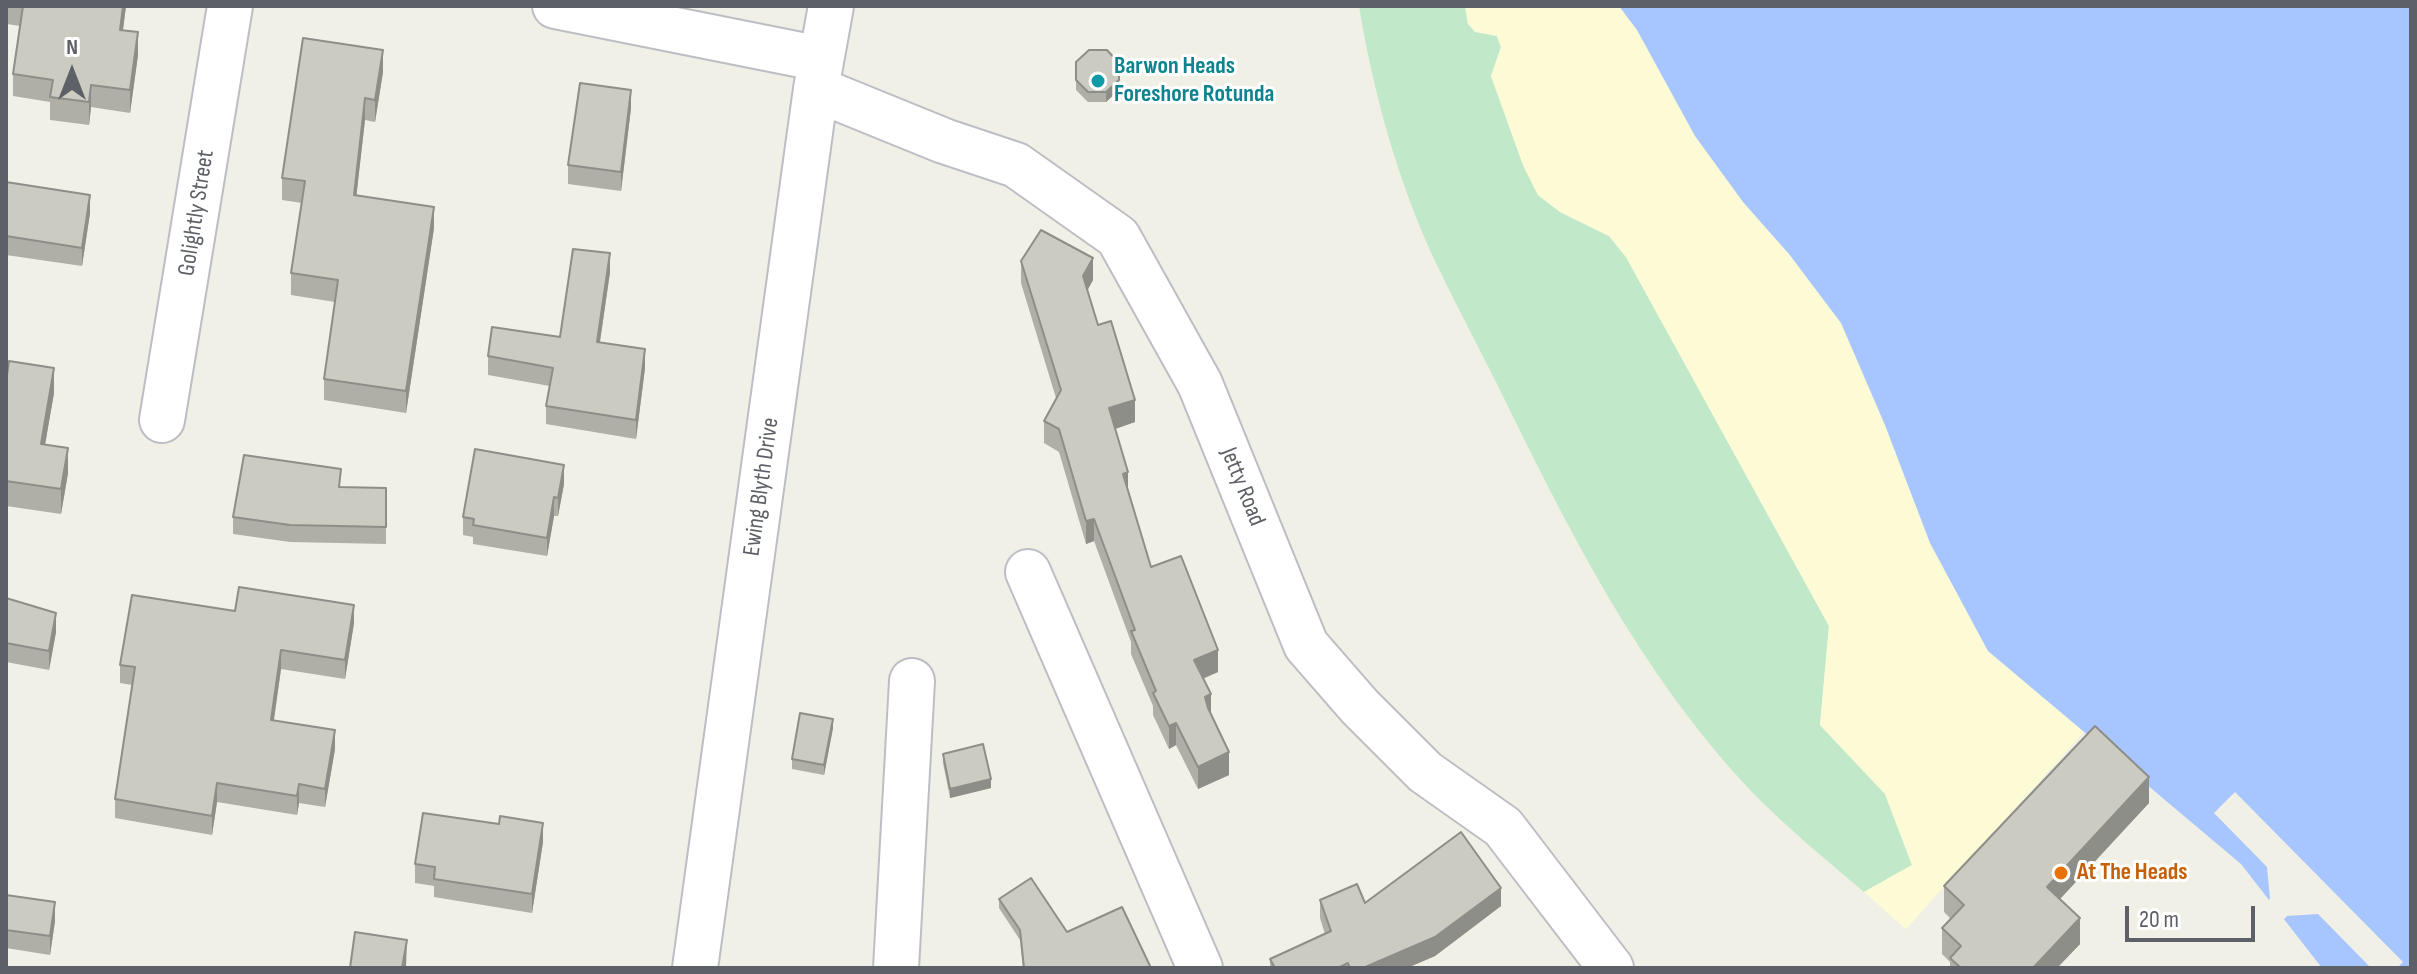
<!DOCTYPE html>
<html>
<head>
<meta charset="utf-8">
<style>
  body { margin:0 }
  #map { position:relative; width:2417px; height:974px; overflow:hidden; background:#f0f0e6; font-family:"Sofia Sans Condensed",sans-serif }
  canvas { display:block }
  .frame { position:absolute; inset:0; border:8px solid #5d6067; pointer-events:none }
  .north { position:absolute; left:32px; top:32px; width:80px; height:80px; -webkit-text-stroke:6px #fff; paint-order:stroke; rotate:0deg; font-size:22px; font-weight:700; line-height:32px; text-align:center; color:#5d6067 }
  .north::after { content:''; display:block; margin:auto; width:28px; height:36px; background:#5d6067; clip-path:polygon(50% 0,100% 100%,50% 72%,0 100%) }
  .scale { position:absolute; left:2125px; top:906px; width:130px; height:36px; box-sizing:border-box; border:4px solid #5d6067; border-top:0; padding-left:10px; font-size:24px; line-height:28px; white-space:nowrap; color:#5d6067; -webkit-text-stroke:6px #fff; paint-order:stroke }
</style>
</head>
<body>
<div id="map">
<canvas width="2417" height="974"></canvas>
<div class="frame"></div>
<div class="north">N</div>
<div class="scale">20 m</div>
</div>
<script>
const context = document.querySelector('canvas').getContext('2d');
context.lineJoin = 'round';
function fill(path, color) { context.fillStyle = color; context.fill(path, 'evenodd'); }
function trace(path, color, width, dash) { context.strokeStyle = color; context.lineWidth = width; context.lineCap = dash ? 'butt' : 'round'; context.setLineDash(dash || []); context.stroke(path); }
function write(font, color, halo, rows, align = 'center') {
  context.font = font + ' "Sofia Sans Condensed",sans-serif'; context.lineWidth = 6; context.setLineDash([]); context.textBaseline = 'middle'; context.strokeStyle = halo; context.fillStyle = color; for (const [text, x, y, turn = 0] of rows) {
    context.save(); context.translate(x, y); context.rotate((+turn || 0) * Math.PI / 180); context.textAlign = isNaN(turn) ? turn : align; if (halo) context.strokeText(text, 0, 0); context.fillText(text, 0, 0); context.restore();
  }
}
const green = new Path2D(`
  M1359,6H1465L1468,24L1485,33L1497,36L1501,48L1491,76L1523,165L1538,195L1560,212L1609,236L1626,257L1829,626L1820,725L1885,794L1912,865L1864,892C1825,859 1786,827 1751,791C1639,672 1569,531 1498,386C1477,344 1455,303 1435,261C1398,182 1373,92 1359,6Z`);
const sand = new Path2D(`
  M1465,6H1619L1637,30L1743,202L1789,254L1841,323L1885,425L1930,543L1988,651L2084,732L1906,929L1864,892L1912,865L1885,794L1820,725L1829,626L1626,257L1609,236L1560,212L1538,195L1523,165L1491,76L1501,47L1497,36L1475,32L1468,24Z`);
const water = new Path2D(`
  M1619,6H2411V968H2322L2241,864L1988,651L1930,543L1885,425L1841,323L1789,254L1743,202L1695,136L1637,30Z`);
const pier = new Path2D(`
  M2235,792L2403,962L2397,968H2371L2318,914L2287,916L2281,922L2266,902L2270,899L2267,867L2214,813Z`);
const minor = new Path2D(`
  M555,6L821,59
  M816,89L944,141L1016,165L1118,237L1200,384L1306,645L1360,707L1425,772L1503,827L1611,968
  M162,420L230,6
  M1028,572L1200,968
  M695,968L816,89L831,6
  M896,968L912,681`);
const wall = new Path2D(`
  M7,6H126L123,30L138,55L130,113L91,107L89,125L50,120V102L13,96V74L20,26L7,24Z
  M1076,62L1119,90L1106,102H1088L1076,90Z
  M383,72L375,122L365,120L356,196L434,228L406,413L324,400V379L335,302L291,295V273L302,203L282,200V178Z
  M631,108L621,191L568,184V165Z
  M6,182L90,213L82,266L6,255Z
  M1021,261L1093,280L1087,291L1098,325L1135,422L1115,429L1128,490L1151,567L1218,672L1203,679L1211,714L1229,775L1198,789L1176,745L1169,749L1153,715V706L1131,654V642L1094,541L1086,544L1059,452L1044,443V421L1056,398L1021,283Z
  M610,272L600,342L645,368L636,439L546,424V406L550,386L488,375V356L560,337Z
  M6,382L54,393L45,444L68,473L61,514L6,506Z
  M564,484L558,516H554L547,556L473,544V537L463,535V517Z
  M341,487L386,488V544L290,542L233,534V517Z
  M6,598L56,632L49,670L6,662Z
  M235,611L354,623L345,679L281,669L274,720L335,749L325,807L299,803L297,815L217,802L212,835L115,818V799L132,685L120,683V665Z
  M833,728L824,775L792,769V759Z
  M943,754L991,788L950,798L943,763Z
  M2149,803L2060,899L2080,944L2057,968H1950V962L1942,954V928L1951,919L1944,912V886Z
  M499,824L543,842L532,913L434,897V886L415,883V864Z
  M6,895L55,921L50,955L6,948Z
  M999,899L1067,932L1151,968H1023L1020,940L999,908Z
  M1320,900L1365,903L1501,906L1435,956L1407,968H1270V959L1325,934L1320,918Z`);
const shadedWall = new Path2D(`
  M123,6H126L120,52V30Z
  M138,32V55L130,113V90Z
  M383,50V72L375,122V100Z
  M1119,63V90L1106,102V92Z
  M91,85V107L89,125V102Z
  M631,90V108L621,191V172Z
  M365,98V120L354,217V195Z
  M90,195V213L82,266V248Z
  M434,207V228L406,413V391Z
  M610,253V272L597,361V342Z
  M1093,258V280L1083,298V276Z
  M645,349V368L636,439V420Z
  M54,368V393L41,468V444Z
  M1135,400V422L1109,431V408Z
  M68,448V473L61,514V489Z
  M564,465V484L558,516V498Z
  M1128,472V495L1123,474Z
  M554,497V516L547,556V538Z
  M1094,519V541L1086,544V521Z
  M354,605V623L345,679V660Z
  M56,613V632L49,670V651Z
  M281,650V669L271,739V720Z
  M1218,650V672L1194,682V660Z
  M1211,694V717L1205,697Z
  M833,719V728L824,775V765Z
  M1176,723V745L1169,749V726Z
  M335,730V749L325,807V789Z
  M1229,752V775L1198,789V767Z
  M2149,777V803L2047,913V887Z
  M991,779V788L950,798V789Z
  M217,783V802L212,835V816Z
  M299,784V803L297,815V796Z
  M543,823V842L532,913V894Z
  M1501,888V906L1435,956L1407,968H1363Z
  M55,902V921L50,955V936Z
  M2080,918V944L2057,968H2033Z
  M407,940L406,968H402Z`);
const building = new Path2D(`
  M23,6H123L120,30L138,32L130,90L91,85L89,102L50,97L53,80L13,74Z
  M303,38L383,50L375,100L365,98L354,195L434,207L406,391L324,379L338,280L291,273L305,181L282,178Z
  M1089,50H1107L1119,63V80L1106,92H1088L1076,80V62Z
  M580,83L631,90L621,172L568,165Z
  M6,182L90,195L82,248L6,236Z
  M1041,230L1093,258L1083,276L1098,325L1111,321L1135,400L1109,408L1128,472L1123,474L1151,567L1181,556L1218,650L1194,660L1211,694L1205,697L1208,708L1229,752L1198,767L1176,723L1169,726L1153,693L1156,691L1131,631L1135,630L1094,519L1086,521L1059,429L1044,421L1061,390L1021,261Z
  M573,249L610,253L597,342L645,349L636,420L546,406L553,368L488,356L492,327L560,337Z
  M9,361L54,368L41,444L68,448L61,489L6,481V382Z
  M475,449L564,465L558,498L554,497L547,538L473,525L474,519L463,517Z
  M244,455L341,469L339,487L386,488V527L290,525L233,517Z
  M239,587L354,605L345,660L281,650L271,720L335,730L325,789L299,784L297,796L217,783L212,816L115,799L135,667L120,665L132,595L235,611Z
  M6,598L56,613L49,651L6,643Z
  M800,713L833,719L824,765L792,759Z
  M2095,726L2149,777L2047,887L2080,918L2033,968H1961L1950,958L1961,946L1942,928L1964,905L1944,886Z
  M983,744L991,779L950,789L943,754Z
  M423,813L499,824L500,816L543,823L532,894L434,879L435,867L415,864Z
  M1461,832L1501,888L1435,937L1363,968H1350L1348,963L1338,968H1275L1270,959L1331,931L1320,900L1357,884L1365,903Z
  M1031,878L1067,932L1122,907L1151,968H1024L1020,930L999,899Z
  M6,895L55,902L50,936L6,930Z
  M355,932L407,940L402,968H350Z`);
const markers = [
  [1098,81,8,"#0f9aa8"],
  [2061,873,8,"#e8710a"]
];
const cultureNames = [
  ["Barwon Heads",1114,67],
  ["Foreshore Rotunda",1114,95]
];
const streetNames = [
  ["Golightly Street",197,213,-81],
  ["Ewing Blyth Drive",762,487,-82],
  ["Jetty Road",1242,487,68]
];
const foodNames = [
  ["At The Heads",2077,873]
];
fill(green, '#c2e8ca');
fill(sand, '#fcfbd5');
fill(water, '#a7c6ff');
fill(pier, '#f0f0e6');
trace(minor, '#bdbec5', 48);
trace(minor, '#fff', 44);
fill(wall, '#afafa7');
fill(shadedWall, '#8e8e88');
fill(building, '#cbcbc2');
trace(building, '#8e8e88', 2);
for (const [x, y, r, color] of markers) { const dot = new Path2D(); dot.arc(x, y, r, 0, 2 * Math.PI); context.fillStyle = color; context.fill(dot); trace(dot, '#fff', 3); }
write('bold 24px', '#0d838f', '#fff', cultureNames, 'left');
write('24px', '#5d6067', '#fff', streetNames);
write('bold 24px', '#c56008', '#fff', foodNames, 'left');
</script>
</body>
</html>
